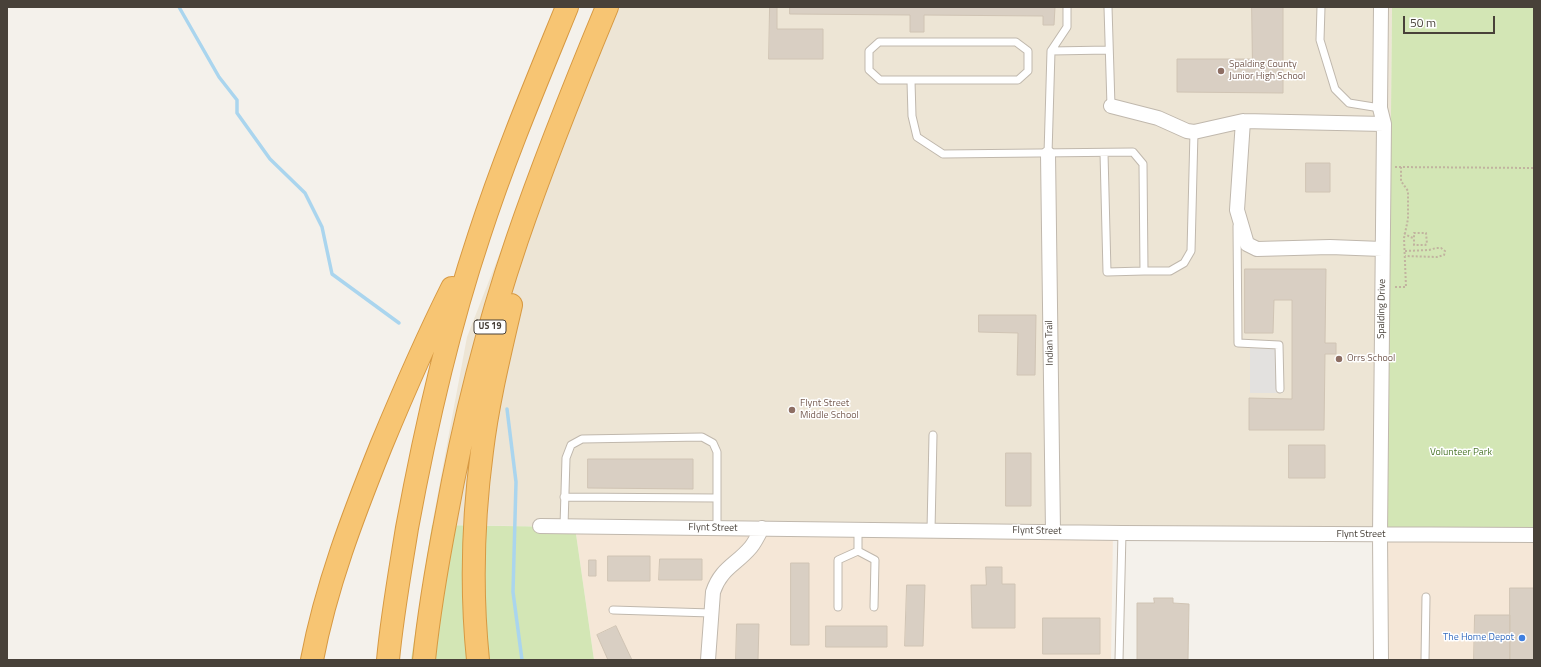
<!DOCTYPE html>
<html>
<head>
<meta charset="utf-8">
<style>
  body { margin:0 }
  #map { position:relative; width:1541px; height:667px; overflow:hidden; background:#f4f1eb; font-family:"Titillium Web",sans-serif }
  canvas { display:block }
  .frame { position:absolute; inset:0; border:8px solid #484139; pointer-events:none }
  .scale { position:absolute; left:1403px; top:16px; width:92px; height:18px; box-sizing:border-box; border:2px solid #484139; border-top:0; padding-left:5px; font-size:12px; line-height:14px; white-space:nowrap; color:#484139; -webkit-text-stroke:3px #fff; paint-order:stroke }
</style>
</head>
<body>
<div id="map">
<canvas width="1541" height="667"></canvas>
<div class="frame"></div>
<div class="scale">50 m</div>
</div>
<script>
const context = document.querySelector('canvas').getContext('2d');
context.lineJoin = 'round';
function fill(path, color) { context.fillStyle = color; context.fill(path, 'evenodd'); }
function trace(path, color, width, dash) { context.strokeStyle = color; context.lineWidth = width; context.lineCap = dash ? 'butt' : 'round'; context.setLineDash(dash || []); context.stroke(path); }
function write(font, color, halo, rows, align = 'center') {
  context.font = font + ' "Titillium Web",sans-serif'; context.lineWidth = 3; context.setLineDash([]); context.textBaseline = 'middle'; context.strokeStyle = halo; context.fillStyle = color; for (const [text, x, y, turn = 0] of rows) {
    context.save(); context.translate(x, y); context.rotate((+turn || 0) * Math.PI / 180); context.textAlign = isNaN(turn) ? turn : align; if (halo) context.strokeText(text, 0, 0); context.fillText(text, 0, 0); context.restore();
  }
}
const commercial = new Path2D(`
  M575,527L1113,533L1111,660H594Z
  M1534,535V660H1383L1387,536Z`);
const education = new Path2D(`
  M596,7H1392L1387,536L432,525L467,337Z`);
const green = new Path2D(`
  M1392,7H1534V535L1387,536Z
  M432,525L575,527L594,660H411Z`);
const parking = new Path2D(`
  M1250,344L1283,345V393H1250Z`);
const stream = new Path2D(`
  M179,7L219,77L237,100V113L270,159L305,193L322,227L332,274L399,323
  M507,409L516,482L513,592L522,660`);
const building = new Path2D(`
  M770,7H777V29H823V59H769Z
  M790,7H1055L1054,25H1043V16L924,15V32H910V15L790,14Z
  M1252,7H1283V93L1177,92V59H1252Z
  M1306,163H1330V192H1306Z
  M1245,269H1326L1325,343H1336V354H1325L1324,430H1249V398L1292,399V300H1274L1273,333H1245Z
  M979,315H1036L1035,375H1017L1018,333L979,332Z
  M1289,445H1325V478H1289Z
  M1006,453H1031V506H1006Z
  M588,459H693V489L588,488Z
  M608,556H650V581H608Z
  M660,559H702V580H659Z
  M589,560H596V576H589Z
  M791,563H809V645H791Z
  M986,567H1002V584H1015V628H972L971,585H986Z
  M907,585H925L923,646H905Z
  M1510,588H1534V660H1510Z
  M1154,598H1173V603L1189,604L1188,660H1137V603H1154Z
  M1475,615H1510V660H1474Z
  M1043,618H1100V654H1043Z
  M737,624H759L758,660H736Z
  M616,626L632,660H608L597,635Z
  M826,626H887V647H826Z`);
const path = new Path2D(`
  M1395,167L1534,168
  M1404,233L1410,237L1414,238V233H1426L1427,244L1425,245H1414V238
  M1405,251L1429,250L1436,248H1441L1445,251L1444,255L1437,257L1405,256
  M1395,287H1406L1404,238L1408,219V191L1401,181V167`);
const lane = new Path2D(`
  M1108,7L1111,106
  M1321,7L1320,40L1335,89L1349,103L1380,108
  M879,42H1016L1028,51V71L1018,80H880L869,70V51Z
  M1051,51L1109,50
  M911,81L912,116L917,137L943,154L1133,152L1143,164L1144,271L1107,272L1104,153
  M1048,154L1051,51L1067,27V7
  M1237,226L1238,343L1279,345L1280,389
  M1144,271H1170L1184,263L1191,251L1194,132
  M564,497L717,498
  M564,526L566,458L571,445L582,439L702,437L713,443L717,452V528
  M858,530V551L875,560L874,607
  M931,530L933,435
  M838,607V560L858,551
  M613,610L711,613
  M1119,660L1122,533
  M1425,660L1426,597`);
const street = new Path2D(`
  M1111,106L1158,118L1187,131L1194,132L1243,121L1384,124
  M1243,121L1237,210L1247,244L1257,249L1330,247L1382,249
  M1048,154L1053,532
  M540,526L1122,533L1534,535
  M708,660L713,592C721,568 736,565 751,547C755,542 759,534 762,528
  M1381,660L1380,535L1384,124L1380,108L1381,7`);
const highway = new Path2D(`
  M312,660C326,586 353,516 381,446C403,393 426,340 452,288
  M388,660C392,616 400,572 407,528C425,430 447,332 479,236C504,159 536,83 567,7
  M424,660C429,612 437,565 446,518C463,424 486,331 517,240C544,161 575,84 607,7
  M478,660C471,591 473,519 482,451C488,401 500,353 511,305`);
const markers = [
  [1221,71,4,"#8d6e63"],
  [1339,359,4,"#8d6e63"],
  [792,410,4,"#8d6e63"],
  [1522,638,4,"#3f7fe0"]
];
const shields = [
  [490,327,32]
];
const shieldNames = [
  ["US 19",490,327]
];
const educationNames = [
  ["Spalding County",1229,65],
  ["Junior High School",1229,77],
  ["Orrs School",1347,359],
  ["Flynt Street",800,404],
  ["Middle School",800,416]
];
const streetNames = [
  ["Spalding Drive",1382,309,-89],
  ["Indian Trail",1050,343,-91],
  ["Flynt Street",713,528,1],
  ["Flynt Street",1037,531,1],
  ["Flynt Street",1361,535]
];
const parkNames = [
  ["Volunteer Park",1461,453]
];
const shopNames = [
  ["The Home Depot",1514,638]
];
fill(commercial, '#f5e7d7');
fill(education, '#ede5d5');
fill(green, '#d3e6b5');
fill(parking, '#e3e1df');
trace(stream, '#aad5ee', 3.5);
fill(building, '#d9cfc3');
trace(building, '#d0c4b4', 1);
trace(lane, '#c0b8ad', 9);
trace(street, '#c0b8ad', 16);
trace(highway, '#d79942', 24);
trace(path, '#c1b39f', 2, [2, 2]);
trace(lane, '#fff', 7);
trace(street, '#fff', 14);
trace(highway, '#f7c573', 22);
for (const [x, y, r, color] of markers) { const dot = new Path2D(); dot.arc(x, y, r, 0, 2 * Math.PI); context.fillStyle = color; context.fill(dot); trace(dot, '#fff', 1.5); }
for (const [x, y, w] of shields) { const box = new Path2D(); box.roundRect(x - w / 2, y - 7, w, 14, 3); context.fillStyle = '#fff'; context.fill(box); trace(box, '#484139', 1); }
write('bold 9px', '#484139', null, shieldNames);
write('10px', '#785e54', '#fff', educationNames, 'left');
write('10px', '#484139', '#fff', streetNames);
write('10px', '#4d782e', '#fff', parkNames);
write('10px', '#366cbe', '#fff', shopNames, 'right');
</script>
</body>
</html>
